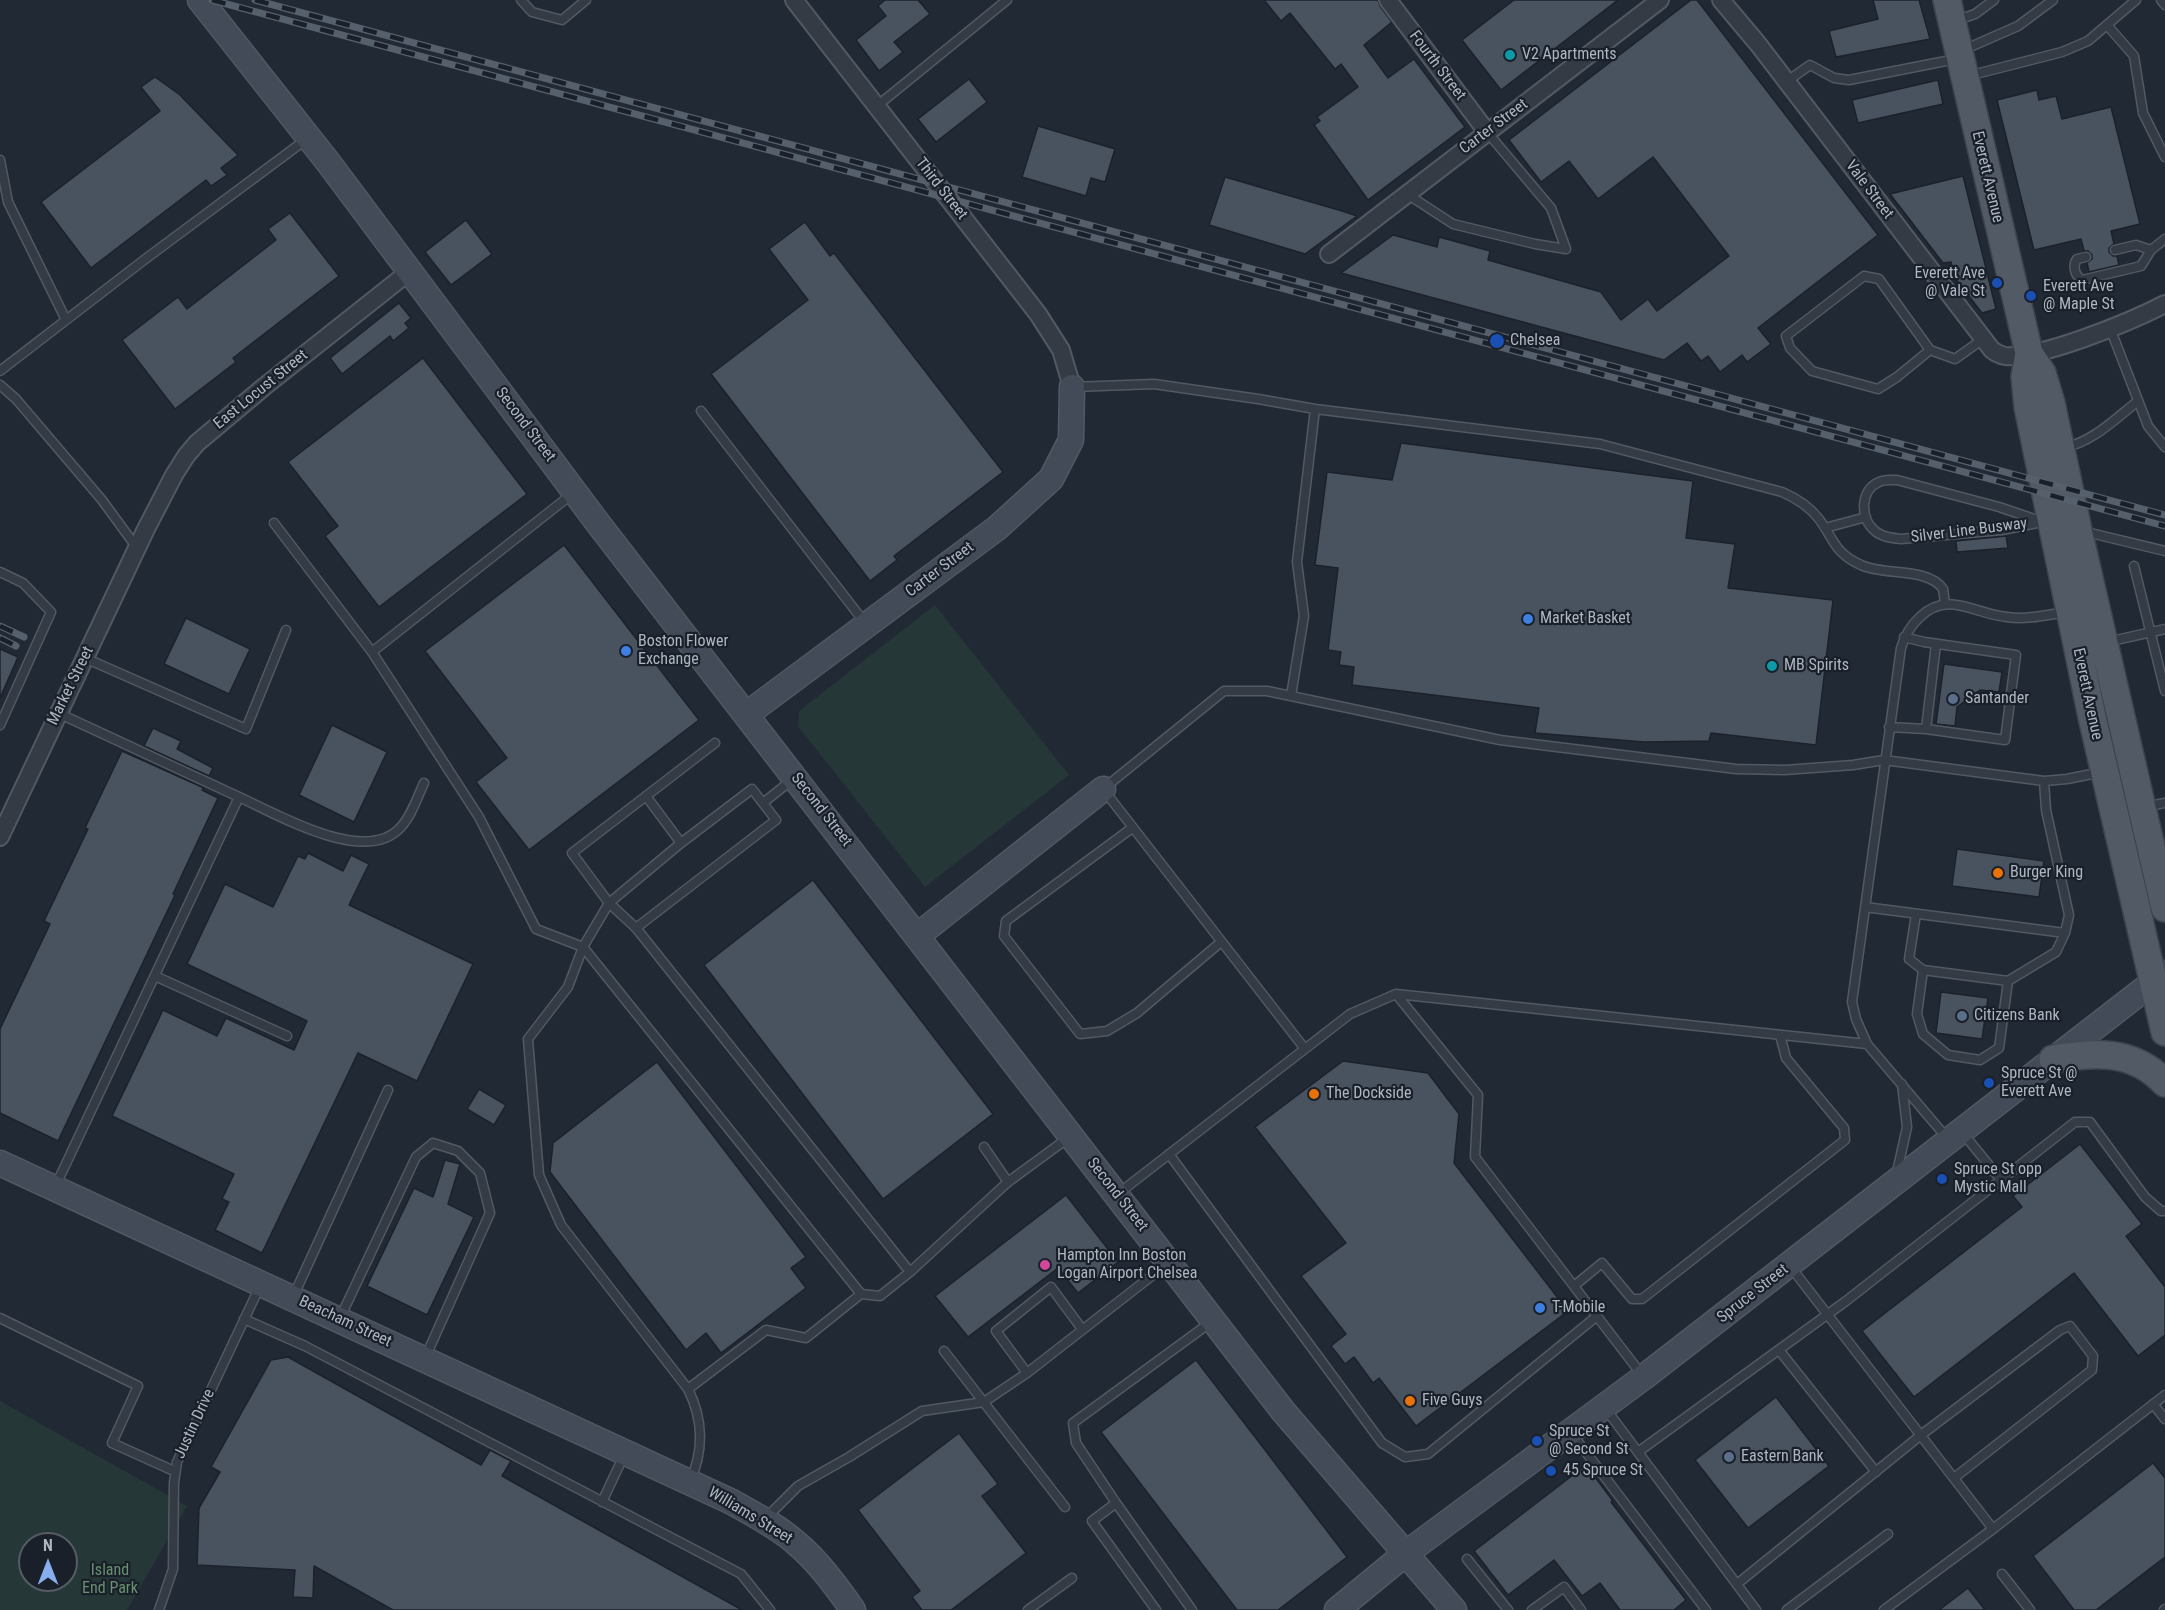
<!DOCTYPE html>
<html>
<head>
<meta charset="utf-8">
<style>
  body { margin:0 }
  #map { position:relative; width:2165px; height:1610px; overflow:hidden; background:#212934; font-family:"Roboto Condensed",sans-serif }
  canvas { display:block }
  .north { position:absolute; left:18px; top:1532px; width:60px; height:60px; box-sizing:border-box; background:#1a2029; border:2px solid #555c66; border-radius:50%; rotate:0deg; font-size:16px; font-weight:700; line-height:24px; text-align:center; color:#aeb6c2 }
  .north::after { content:''; display:block; margin:auto; width:21px; height:27px; background:#87afee; clip-path:polygon(50% 0,100% 100%,50% 72%,0 100%) }
</style>
</head>
<body>
<div id="map">
<canvas width="2165" height="1610"></canvas>
<div class="north">N</div>
</div>
<script>
const context = document.querySelector('canvas').getContext('2d');
context.lineJoin = 'round';
function fill(path, color) { context.fillStyle = color; context.fill(path, 'evenodd'); }
function trace(path, color, width, dash) { context.strokeStyle = color; context.lineWidth = width; context.lineCap = dash ? 'butt' : 'round'; context.setLineDash(dash || []); context.stroke(path); }
function write(font, color, halo, rows, align = 'center') {
  context.font = font + ' "Roboto Condensed",sans-serif'; context.lineWidth = 4.5; context.setLineDash([]); context.textBaseline = 'middle'; context.strokeStyle = halo; context.fillStyle = color; for (const [text, x, y, turn = 0] of rows) {
    context.save(); context.translate(x, y); context.rotate((+turn || 0) * Math.PI / 180); context.textAlign = isNaN(turn) ? turn : align; if (halo) context.strokeText(text, 0, 0); context.fillText(text, 0, 0); context.restore();
  }
}
const green = new Path2D(`
  M935,605L1069,775L925,887L798,726L799,711Z
  M0,1401L187,1506L127,1610H0ZM30,1544H66V1580H30Z`);
const building = new Path2D(`
  M885,0H918L930,14L894,42L903,52L879,71L856,40L886,16L878,6Z
  M1264,0H1378L1380,6L1392,22L1364,45L1388,78L1414,59L1465,127L1368,200L1314,125L1320,121L1317,117L1358,87L1341,64L1335,69L1290,13L1281,21Z
  M1514,0H1618L1501,90L1462,40Z
  M1691,0H1697L1878,235L1758,328L1771,344L1747,362L1742,355L1720,372L1708,356L1701,361L1687,343L1664,360L1341,273L1393,235L1437,247L1439,237L1490,251L1488,260L1601,292L1621,320L1648,299L1657,311L1729,256L1653,157L1598,199L1569,161L1541,182L1509,140Z
  M1873,0H1919L1930,39L1836,57L1829,31L1878,19Z
  M155,77L180,95L238,155L221,168L227,175L211,186L206,180L91,268L41,202L160,111L141,87Z
  M969,79L987,102L936,142L918,119Z
  M1938,80L1943,104L1858,123L1852,100Z
  M2037,90L2039,100L2056,96L2062,119L2111,107L2140,224L2111,231L2114,244L2109,248V252L2113,256H2117L2119,265L2089,272L2087,263L2092,259V255L2088,251H2084L2081,239L2034,250L1997,100Z
  M1038,126L1115,149L1105,182L1091,178L1086,196L1022,177Z
  M1963,176L1996,309L1982,313L1954,277L1951,262L1943,263L1890,194Z
  M1225,177L1342,211L1357,216L1305,254L1209,225Z
  M290,213L339,276L233,358L236,362L175,409L122,340L178,297L187,309L276,240L268,229Z
  M466,220L492,254L451,285L425,252Z
  M805,222L830,256L834,253L1003,472L894,556L897,560L870,581L711,374L808,300L769,249Z
  M399,303L411,318L405,323L409,328L393,341L390,336L342,374L330,358Z
  M423,358L527,494L379,607L325,536L338,526L288,462Z
  M1401,443L1693,481L1686,538L1735,544L1728,588L1833,600L1816,745L1711,733L1709,741L1644,742L1535,733L1539,708L1352,685L1354,667L1339,665L1341,652L1328,650L1338,568L1315,565L1327,472L1392,480Z
  M2006,536L2008,548L1957,552L1956,541Z
  M564,545L699,720L529,850L476,782L507,758L425,651Z
  M186,618L250,649L229,694L164,664Z
  M0,649L18,657L0,698Z
  M1944,664L2002,672L1999,692L1980,690L1957,707L1955,726L1936,724Z
  M332,725L387,752L354,822L299,795Z
  M153,728L181,741L177,749L213,768L209,776L144,746Z
  M122,751L204,788L202,790L218,798L173,894L175,895L58,1141L0,1113V1029L50,924L44,921L88,829L85,828Z
  M1957,849L2044,861L2039,897L1952,886Z
  M308,853L343,871L351,855L369,864L349,905L473,964L417,1081L358,1053L262,1253L215,1230L229,1202L222,1199L234,1174L112,1116L163,1010L217,1036L226,1018L294,1050L307,1021L187,964L225,884L273,907L298,856L305,859Z
  M813,880L993,1114L883,1199L704,965Z
  M1941,992L1988,998L1982,1039L1936,1033Z
  M1343,1061L1428,1073L1459,1114L1454,1163L1568,1311L1416,1426L1379,1378L1373,1383L1354,1357L1345,1364L1331,1346L1346,1334L1301,1276L1346,1243L1255,1127Z
  M657,1062L806,1257L791,1268L806,1288L721,1353L706,1333L686,1350L550,1172L553,1143Z
  M479,1089L506,1105L494,1125L467,1109Z
  M2080,1144L2142,1224L2126,1236L2165,1287V1335L2138,1356L2074,1273L1914,1397L1862,1331L2022,1207L2013,1196Z
  M445,1160L460,1164L448,1204L474,1217L427,1315L367,1286L414,1188L433,1197Z
  M1066,1195L1118,1262L1078,1293L1058,1268L968,1337L935,1296Z
  M288,1357L481,1465L490,1450L511,1461L502,1476L742,1610H393L314,1566L313,1598L293,1597L295,1570L197,1565L199,1508L220,1472L211,1467L271,1360Z
  M1196,1360L1347,1557L1278,1610H1237L1101,1432Z
  M1776,1397L1829,1466L1748,1528L1695,1460Z
  M959,1433L998,1484L982,1496L1026,1553L951,1610H922L912,1597L920,1591L858,1510Z
  M2153,1463L2165,1478V1557L2096,1610H2074L2033,1556Z
  M1586,1465L1613,1501L1611,1502L1686,1600L1674,1610H1620L1600,1583L1582,1596L1554,1560L1508,1595L1474,1551Z
  M1968,1588L1985,1610H1939Z`);
const lane = new Path2D(`
  M521,0L532,12L562,20L586,0
  M2161,0L2165,5
  M1955,21L1975,14L1994,0
  M2107,25L2134,56L2143,113L2165,157
  M1961,51L2018,26L2053,0
  M1968,76L2062,52L2088,41L2136,0
  M1786,82L1810,65L1834,78L1849,80L1956,59
  M877,106L1007,0
  M0,160L8,202L66,320
  M1407,194L1453,224L1535,244L1566,249L1551,208L1487,132
  M2151,250L2165,239
  M2086,257L2077,259C2072,266 2075,276 2082,280L2141,266L2151,250L2136,245L2115,250
  M2110,328L2148,426L2165,447
  M1930,350L1897,377L1878,389L1812,371L1790,348L1786,336L1864,276L1879,279L1930,350L1955,359L1983,339
  M0,371L144,260L308,138
  M0,385L16,399L102,500L137,548
  M1073,387L1154,384L1258,399L1315,409L1600,444L1782,492C1796,498 1809,506 1819,519C1834,539 1834,553 1861,565C1884,576 1928,567 1943,589L1945,603
  M701,411L865,623
  M2063,448C2093,442 2115,419 2138,401
  M2042,522L2002,530L1901,539C1892,538 1881,537 1874,530C1860,518 1860,490 1879,482C1884,479 1891,480 1897,480L1999,507L2046,523
  M274,523L372,652L572,494
  M1825,528L1866,517
  M2082,531L2165,551
  M2134,566L2165,691
  M0,572L23,583L51,612L0,725
  M2107,642L2165,629
  M372,652L479,817L536,929L583,947L861,1294L806,1338L766,1330L688,1389
  M85,658L246,729L286,630
  M1291,696L1304,616L1297,562L1315,409
  M1889,727L1926,729L2005,740L2016,655L1924,642L1904,637
  M1926,729L1936,644
  M646,796L681,843
  M239,797C277,814 364,866 400,828C411,817 417,798 424,783
  M763,803L793,779
  M2145,807L2165,803
  M1132,828L1006,921L1004,936L1080,1034L1107,1031L1137,1013L1221,942
  M1865,907L2065,933
  M1916,914L1909,959L1923,970L1917,1014L1923,1034L1948,1055L1980,1060L1999,1048L2008,981L2056,952L2065,933L2069,915L2046,810L2044,781
  M636,928L609,903L572,853L715,743
  M1923,970L2008,981
  M155,976L287,1036
  M1396,994L1867,1044
  M1305,1049L1103,789L1224,691H1267L1500,740L1736,769L1785,770L1853,765L1884,760L2044,781L2067,779L2102,772
  M1962,1132L2001,1180
  M1947,1138L1867,1044L1856,1019L1852,1002L1901,648C1905,635 1910,626 1920,617C1948,590 1974,614 2007,617C2026,620 2047,615 2066,612
  M984,1147L1008,1182
  M1169,1154L1382,1443L1405,1457L1428,1454L1597,1316
  M1897,1172L1907,1127L1902,1084
  M55,1187L239,797L58,713
  M1119,1193L1350,1014L1396,994L1478,1095L1475,1157L1642,1375
  M1790,1266L1993,1529L2165,1395
  M1574,1286L1602,1263L1632,1299H1642L1845,1140L1844,1128L1786,1058L1780,1035
  M861,1294L880,1296L910,1272
  M293,1297L388,1090
  M0,1318L138,1386L112,1443L174,1471
  M340,1318L416,1157L433,1143L458,1151L480,1173L490,1213L425,1358
  M244,1319L305,1346L741,1574L770,1610
  M1082,1329L1051,1287L996,1331L1027,1373L1167,1264
  M1779,1350L1876,1472
  M944,1351L1065,1507
  M2153,1404L2165,1419
  M1605,1408L1756,1610
  M1572,1434L1706,1610
  M1638,1452L1846,1301L2075,1122H2090L2145,1197L2161,1211H2165
  M690,1481C704,1451 703,1419 688,1389L561,1225L539,1175L528,1039L568,987L583,947L609,903L681,843L752,789L776,820L636,928L910,1272L1008,1182L1068,1138
  M602,1502L625,1453
  M1116,1503L1192,1610
  M766,1518L798,1486L849,1457L922,1411L984,1402L1027,1373
  M1467,1559L1508,1610
  M2002,1574L2030,1610
  M1737,1584L1921,1435L2060,1330L2070,1326L2093,1356L2092,1370L1954,1478
  M159,1610L173,1569L174,1483L177,1462L260,1286
  M1028,1610L1072,1578
  M1156,1610L1092,1521L1116,1503L1076,1443L1073,1423L1211,1322
  M1532,1610L1564,1587L1581,1610
  M1787,1610L1888,1534
  M1884,1610L1993,1529
  M2164,1610L2165,1609`);
const street = new Path2D(`
  M794,0L1038,314L1061,350L1072,387
  M1388,0L1487,132
  M1721,0L1758,44L1992,350C1996,353 2000,355 2005,356C2041,359 2132,321 2165,304
  M1329,254L1660,0
  M0,837L146,529L174,475L186,456L197,443L265,386L410,271`);
const secondary = new Path2D(`
  M200,0L328,162L597,522L1283,1411L1454,1610
  M747,714L997,528L1051,479L1071,440L1072,387
  M917,936L1103,789
  M0,1163L732,1502C753,1514 777,1526 795,1542C818,1561 836,1586 853,1610
  M1337,1610L1405,1554L1644,1377L2165,973`);
const primary = new Path2D(`
  M1947,0L2029,353L2042,373L2051,403L2078,530L2165,908
  M2029,353L2025,377L2028,407L2092,717L2165,1032
  M2053,1059C2095,1052 2133,1049 2165,1083`);
const rail = new Path2D(`
  M212,0L2165,526
  M255,0L2165,515
  M0,626L24,637
  M0,638L16,646`);
const markers = [
  [1510,55,6,"#0f9aa8"],
  [1997,283,6,"#1a4fb4"],
  [2031,296,6,"#1a4fb4"],
  [1497,341,8,"#1a4fb4"],
  [1528,619,6,"#3f7fe0"],
  [626,651,6,"#3f7fe0"],
  [1772,666,6,"#0f9aa8"],
  [1953,699,6,"#5c6f8a"],
  [1998,873,6,"#e8710a"],
  [1962,1016,6,"#5c6f8a"],
  [1989,1083,6,"#1a4fb4"],
  [1314,1094,6,"#e8710a"],
  [1942,1179,6,"#1a4fb4"],
  [1045,1265,6,"#d1479c"],
  [1540,1308,6,"#3f7fe0"],
  [1410,1401,6,"#e8710a"],
  [1537,1441,6,"#1a4fb4"],
  [1729,1457,6,"#5c6f8a"],
  [1551,1471,6,"#1a4fb4"]
];
const poiNames = [
  ["V2 Apartments",1522,55],
  ["Everett Ave",1985,274,"right"],
  ["@ Vale St",1985,292,"right"],
  ["Everett Ave",2043,287],
  ["@ Maple St",2043,305],
  ["Chelsea",1510,341],
  ["Market Basket",1540,619],
  ["Boston Flower",638,642],
  ["Exchange",638,660],
  ["MB Spirits",1784,666],
  ["Santander",1965,699],
  ["Burger King",2010,873],
  ["Citizens Bank",1974,1016],
  ["Spruce St @",2001,1074],
  ["Everett Ave",2001,1092],
  ["The Dockside",1326,1094],
  ["Spruce St opp",1954,1170],
  ["Mystic Mall",1954,1188],
  ["Hampton Inn Boston",1057,1256],
  ["Logan Airport Chelsea",1057,1274],
  ["T-Mobile",1552,1308],
  ["Five Guys",1422,1401],
  ["Spruce St",1549,1432],
  ["@ Second St",1549,1450],
  ["Eastern Bank",1741,1457],
  ["45 Spruce St",1563,1471]
];
const streetNames = [
  ["Fourth Street",1437,66,53],
  ["Carter Street",1494,127,-37],
  ["Everett Avenue",1987,177,77],
  ["Third Street",941,189,52],
  ["Vale Street",1869,190,53],
  ["East Locust Street",261,390,-39],
  ["Second Street",525,425,53],
  ["Silver Line Busway",1969,531,-7],
  ["Carter Street",940,570,-37],
  ["Market Street",71,686,-64],
  ["Everett Avenue",2087,694,78],
  ["Second Street",821,810,52],
  ["Second Street",1117,1195,52],
  ["Spruce Street",1753,1294,-38],
  ["Beacham Street",345,1322,25],
  ["Justin Drive",195,1424,-65],
  ["Williams Street",750,1516,31]
];
const parkNames = [
  ["Island",110,1571],
  ["End Park",110,1589]
];
fill(green, '#263737');
fill(building, '#495360');
trace(building, '#1c222c', 1.5);
trace(lane, '#525963', 11);
trace(street, '#525963', 20);
trace(secondary, '#525963', 27);
trace(primary, '#3e444f', 30);
trace(lane, '#343b45', 8);
trace(street, '#343b45', 16);
trace(secondary, '#434a58', 24);
trace(primary, '#525a65', 27);
trace(rail, '#565f6c', 7);
trace(rail, '#1a2029', 4.5, [14]);
for (const [x, y, r, color] of markers) { const dot = new Path2D(); dot.arc(x, y, r, 0, 2 * Math.PI); context.fillStyle = color; context.fill(dot); trace(dot, '#1a2029', 2); }
write('16px', '#aeb6c2', '#1a2029', poiNames, 'left');
write('16px', '#aeb6c2', '#1a2029', streetNames);
write('16px', '#689071', '#1a2029', parkNames);
</script>
</body>
</html>
